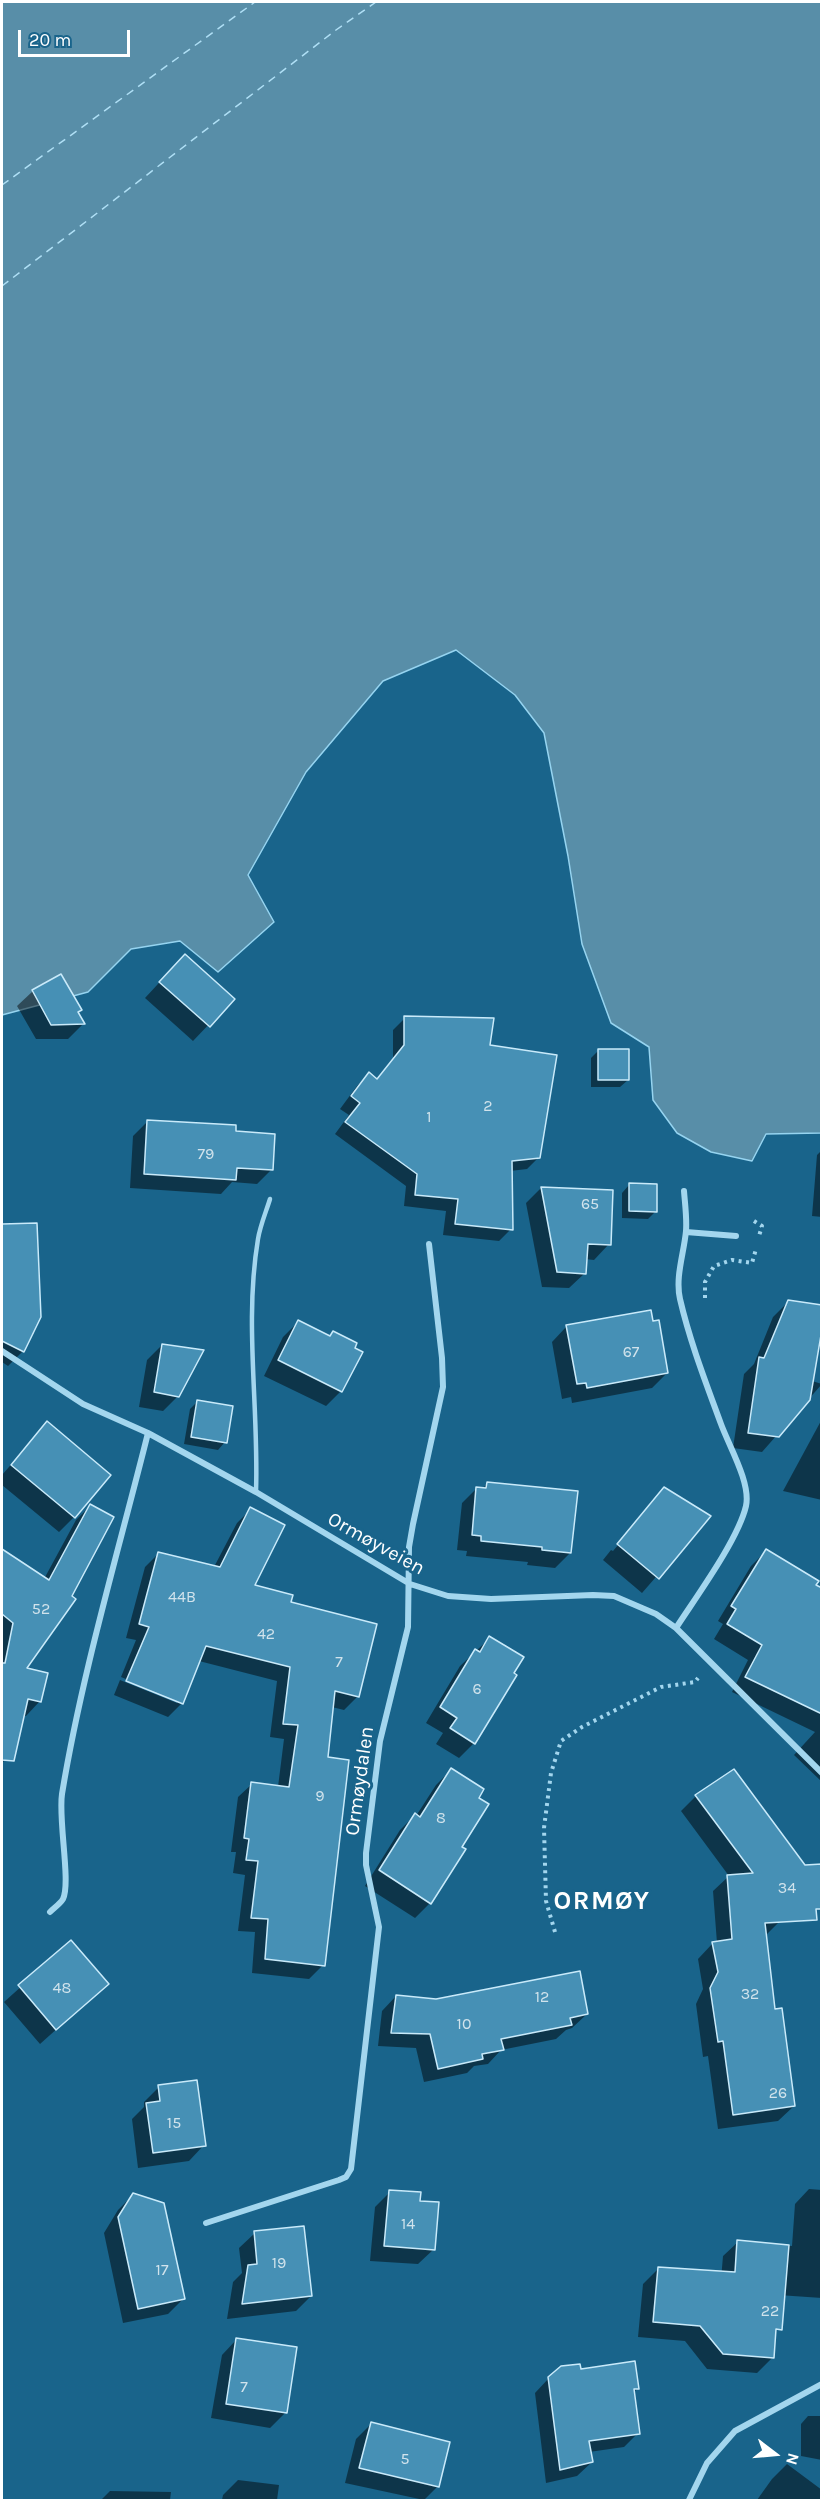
<!DOCTYPE html>
<html>
<head>
<meta charset="utf-8">
<style>
  body { margin:0 }
  #map { position:relative; width:823px; height:2502px; overflow:hidden; background:#19648b; font-family:Karla,sans-serif }
  canvas { display:block }
  .frame { position:absolute; inset:0; border:3px solid #fff; pointer-events:none }
  .north { position:absolute; left:745px; top:2424px; width:60px; height:60px; -webkit-text-stroke:4px #19648b; paint-order:stroke; rotate:106deg; font-size:16px; font-weight:700; line-height:24px; text-align:center; color:#fff }
  .north::after { content:''; display:block; margin:auto; width:21px; height:27px; background:#fff; clip-path:polygon(50% 0,100% 100%,50% 72%,0 100%) }
  .scale { position:absolute; left:18px; top:30px; width:112px; height:27px; box-sizing:border-box; border:3px solid #fff; border-top:0; padding-left:8px; font-size:18px; line-height:21px; white-space:nowrap; color:#fff; -webkit-text-stroke:4px #19648b; paint-order:stroke }
</style>
</head>
<body>
<div id="map">
<canvas width="823" height="2502"></canvas>
<div class="frame"></div>
<div class="north">N</div>
<div class="scale">20 m</div>
</div>
<script>
const context = document.querySelector('canvas').getContext('2d');
context.lineJoin = 'round';
function fill(path, color) { context.fillStyle = color; context.fill(path, 'evenodd'); }
function trace(path, color, width, dash) { context.strokeStyle = color; context.lineWidth = width; context.lineCap = dash ? 'butt' : 'round'; context.setLineDash(dash || []); context.stroke(path); }
function write(font, color, halo, rows, align = 'center') {
  context.font = font + ' Karla,sans-serif'; context.lineWidth = 6; context.setLineDash([]); context.textBaseline = 'middle'; context.strokeStyle = halo; context.fillStyle = color; for (const [text, x, y, turn = 0] of rows) {
    context.save(); context.translate(x, y); context.rotate((+turn || 0) * Math.PI / 180); context.textAlign = isNaN(turn) ? turn : align; if (halo) context.strokeText(text, 0, 0); context.fillText(text, 0, 0); context.restore();
  }
}
const water = new Path2D(`
  M2,2H821V1133L766,1134L752,1161L711,1152L677,1133L653,1100L649,1047L611,1023L582,944L568,856L544,733L515,695L456,650L383,681L306,772L248,875L274,922L218,972L180,941L131,949L88,992L2,1015Z`);
const shadow = new Path2D(`
  M170,971L233,999L193,1041L145,998Z
  M33,991L77,1013L83,1024L68,1039H36L17,1006Z
  M405,1018L488,1046L539,1157L527,1169L510,1171L511,1229L499,1241L443,1235L446,1211L404,1206L406,1186L335,1134L349,1115L340,1109L357,1086L369,1074L376,1080L393,1058V1030Z
  M599,1050L628,1080L620,1087H591V1058Z
  M147,1122L234,1133L271,1170L257,1184L232,1182L221,1194L130,1188L133,1136Z
  M822,1150V1217L812,1216L817,1155Z
  M629,1185L656,1211L648,1219L622,1218V1193Z
  M541,1188L609,1244L594,1260L585,1259V1273L569,1288L542,1287L526,1203Z
  M36,1224L23,1351L8,1366L2,1362V1226Z
  M788,1302L812,1381L822,1384L762,1452L733,1448L744,1374L754,1364L773,1317Z
  M298,1322L328,1337L333,1332L341,1391L326,1406L264,1376L283,1337Z
  M567,1326L667,1373L652,1388L572,1403L571,1397L562,1399L552,1342Z
  M162,1345L178,1396L163,1411L139,1407L147,1360Z
  M197,1402L225,1442L218,1450L184,1444L190,1409Z
  M822,1419V1500L783,1491Z
  M47,1423L74,1517L59,1532L2,1485V1475Z
  M487,1484L570,1553L555,1568L527,1565L528,1562L466,1556L467,1551L457,1550L462,1503L477,1488L482,1489Z
  M664,1489L709,1516L642,1593L603,1560L611,1550L613,1551L653,1503H650Z
  M90,1506L25,1669L40,1701L26,1716L23,1715L15,1750L2,1763V1569L12,1558L44,1579L76,1520Z
  M251,1509L253,1586L289,1603L358,1696L344,1710L332,1707L326,1758L323,1965L309,1979L252,1973L255,1932L238,1931L245,1875L233,1873L236,1852H231L238,1797L252,1784L278,1787L284,1739L270,1737L277,1681L199,1661L182,1703L168,1717L114,1695L120,1680L177,1703V1700L121,1677L136,1640L126,1638L145,1567L159,1553L214,1567L237,1523Z
  M766,1551L814,1586L822,1631V1782L794,1755L815,1732L732,1692L748,1660L714,1639L723,1624L718,1621L751,1566Z
  M490,1638L474,1743L459,1758L436,1744L443,1733L426,1723L460,1666Z
  M451,1770L460,1847L430,1903L415,1918L365,1886L400,1830L415,1815L416,1816L436,1785Z
  M733,1771L779,1922L765,1936L774,2011L794,2106L778,2121L718,2129L708,2056L703,2057L696,2004L703,1989L698,1959L713,1943H717L713,1891L729,1876L681,1811L696,1796Z
  M71,1942L107,1984L40,2044L4,2002Z
  M396,1996L587,2014L572,2028L566,2030L556,2039L501,2050L488,2064L474,2066L467,2073L424,2082L416,2048L378,2046L382,2011Z
  M159,2087L204,2145L189,2161L138,2168L132,2119L144,2107V2102Z
  M809,2189L822,2190V2298L720,2291L723,2256L738,2242L792,2246L795,2204Z
  M390,2192L419,2202L434,2249L418,2264L370,2261L375,2207Z
  M133,2195L183,2299L168,2314L123,2323L104,2233L118,2210Z
  M255,2233L311,2296L296,2311L227,2319L233,2282L242,2273L239,2248Z
  M658,2269L772,2358L757,2373L707,2369L685,2341L638,2337L643,2284Z
  M237,2339L285,2413L270,2428L211,2418L222,2355Z
  M549,2378L638,2388L633,2393L638,2433L624,2447L589,2452L592,2462L577,2476L546,2483L535,2393Z
  M808,2416H822V2460L801,2456V2424Z
  M371,2424L438,2486L424,2500L345,2483L356,2439Z
  M787,2464L822,2490V2500H757L772,2479Z
  M238,2480L279,2485L277,2500H222L223,2495Z
  M110,2491L171,2492L170,2500H101Z`);
const ferry = new Path2D(`
  M2,185L255,2
  M2,286L336,30L376,2`);
const building = new Path2D(`
  M185,954L235,999L210,1027L159,982Z
  M61,974L82,1010L78,1012L85,1024L51,1025L32,990Z
  M404,1016L494,1018L490,1045L557,1055L540,1158L512,1161L513,1230L455,1224L458,1199L415,1195L417,1174L345,1122L360,1103L351,1096L369,1072L377,1079L404,1045Z
  M598,1049H629V1080H598Z
  M147,1120L236,1125V1131L275,1134L273,1170L237,1168L236,1180L144,1174Z
  M629,1183L657,1184V1212L629,1211Z
  M541,1187L613,1190L611,1245L588,1244L586,1274L557,1272Z
  M37,1223L41,1317L24,1352L2,1341V1224Z
  M788,1300L822,1305V1329L810,1400L779,1437L748,1433L759,1357L764,1358Z
  M651,1310L653,1321L659,1320L668,1373L587,1388L586,1383L577,1384L566,1325Z
  M298,1320L330,1336L333,1331L357,1343L355,1348L363,1352L342,1392L278,1360Z
  M162,1344L204,1350L179,1397L154,1392Z
  M197,1400L233,1406L227,1443L191,1437Z
  M47,1421L111,1475L75,1518L11,1465Z
  M487,1482L578,1491L571,1553L542,1550V1547L481,1541V1536L472,1535L476,1487L486,1488Z
  M664,1487L711,1516L659,1579L617,1544Z
  M90,1504L114,1517L72,1596L76,1599L27,1668L48,1673L41,1702L28,1699L14,1761L2,1760V1663H5L13,1623L2,1614V1549L49,1580Z
  M250,1507L285,1525L255,1585L293,1595L291,1602L377,1624L359,1697L335,1691L328,1757L349,1760L325,1966L265,1959L268,1919L251,1918L258,1861L246,1860L249,1839L244,1838L251,1782L289,1787L298,1725L283,1724L290,1667L206,1646L183,1704L126,1681L149,1627L139,1624L158,1552L220,1567Z
  M766,1549L819,1581L816,1585L822,1588V1714L745,1677L762,1645L727,1624L736,1609L731,1606Z
  M489,1636L524,1657L514,1673L517,1675L475,1744L450,1728L457,1718L440,1707L475,1649L480,1652Z
  M451,1768L484,1789L479,1798L489,1804L462,1847L466,1849L431,1904L379,1870L415,1813L420,1817Z
  M734,1769L805,1865L822,1864V1909H816L817,1920L765,1923L775,2009L782,2008L795,2106L733,2115L723,2041L718,2042L710,1988L718,1972L712,1942L732,1939L727,1875L753,1873L695,1795Z
  M71,1940L109,1984L56,2030L18,1985Z
  M580,1971L588,2014L570,2018L572,2025L501,2039L504,2050L482,2054L483,2059L438,2069L430,2034L391,2033L396,1995L436,1999Z
  M197,2080L206,2146L153,2153L146,2103L160,2101L158,2085Z
  M389,2190L421,2192L420,2201L439,2202L435,2250L384,2246Z
  M133,2193L164,2203L185,2299L138,2309L118,2217Z
  M304,2226L312,2296L242,2304L248,2265L257,2264L254,2231Z
  M737,2240L789,2245L782,2330L776,2329L774,2358L723,2354L700,2326L653,2322L658,2267L735,2272Z
  M236,2338L297,2347L287,2413L226,2404Z
  M635,2361L639,2389H634L640,2434L589,2441L593,2462L560,2470L548,2377L561,2366L580,2364L581,2369Z
  M371,2422L450,2442L439,2487L359,2468Z`);
const path = new Path2D(`
  M754,1221L762,1226L759,1236
  M705,1298V1282L714,1266L732,1260L752,1263L756,1249
  M555,1932L546,1901L544,1828L551,1773L561,1741L582,1727L661,1687L695,1682L698,1678`);
const service = new Path2D(`
  M256,1492C259,1408 244,1323 258,1239C260,1226 266,1212 270,1199`);
const minor = new Path2D(`
  M686,1232L736,1236
  M2,1351L83,1404L148,1433L256,1492L410,1584L448,1596L491,1599L593,1595L614,1596L656,1614L676,1628L822,1773
  M676,1628C696,1597 738,1540 746,1506C751,1483 729,1446 721,1424C706,1383 690,1342 680,1299C675,1277 684,1253 686,1231C687,1218 685,1204 684,1191
  M50,1912C54,1908 60,1904 63,1899C71,1882 58,1820 62,1794C82,1673 118,1553 148,1433
  M206,2223L339,2180L346,2177L351,2169L379,1927L366,1865V1853L380,1741L408,1627L409,1547L413,1524L443,1387L442,1358L429,1244
  M689,2500L707,2463L735,2431L822,2384`);
const numberNames = [
  ["2",488,1106],
  ["1",429,1117],
  ["79",206,1154],
  ["65",590,1204],
  ["67",631,1352],
  ["44B",182,1597],
  ["52",41,1609],
  ["42",266,1634],
  ["7",339,1662],
  ["6",477,1689],
  ["9",320,1796],
  ["8",441,1818],
  ["34",787,1888],
  ["48",62,1988],
  ["32",750,1994],
  ["12",542,1997],
  ["10",464,2024],
  ["26",778,2093],
  ["15",174,2123],
  ["14",408,2224],
  ["19",279,2263],
  ["17",162,2270],
  ["22",770,2311],
  ["7",244,2387],
  ["5",405,2459]
];
const streetNames = [
  ["Ormøyveien",376,1544,29],
  ["Ormøydalen",360,1781,-82]
];
const districtNames = [
  ["ORMØY",602,1902]
];
fill(water, '#588ea8');
trace(water, '#96d4f0', 1.5);
fill(shadow, '#0007');
trace(ferry, '#afdff5', 1.5, [8, 6]);
fill(building, '#4690b5');
trace(building, '#c9eafa', 1.5);
trace(path, '#a3d6ee', 4, [3, 4.5]);
trace(service, '#a3d6ee', 4.5);
trace(minor, '#a3d6ee', 6);
write('16px', '#d1e3ec', null, numberNames);
write('20px', '#fff', '#19648b', streetNames);
context.letterSpacing = '1.5px';
write('bold 26px', '#fff', '#19648b', districtNames);
context.letterSpacing = '0px';
</script>
</body>
</html>
